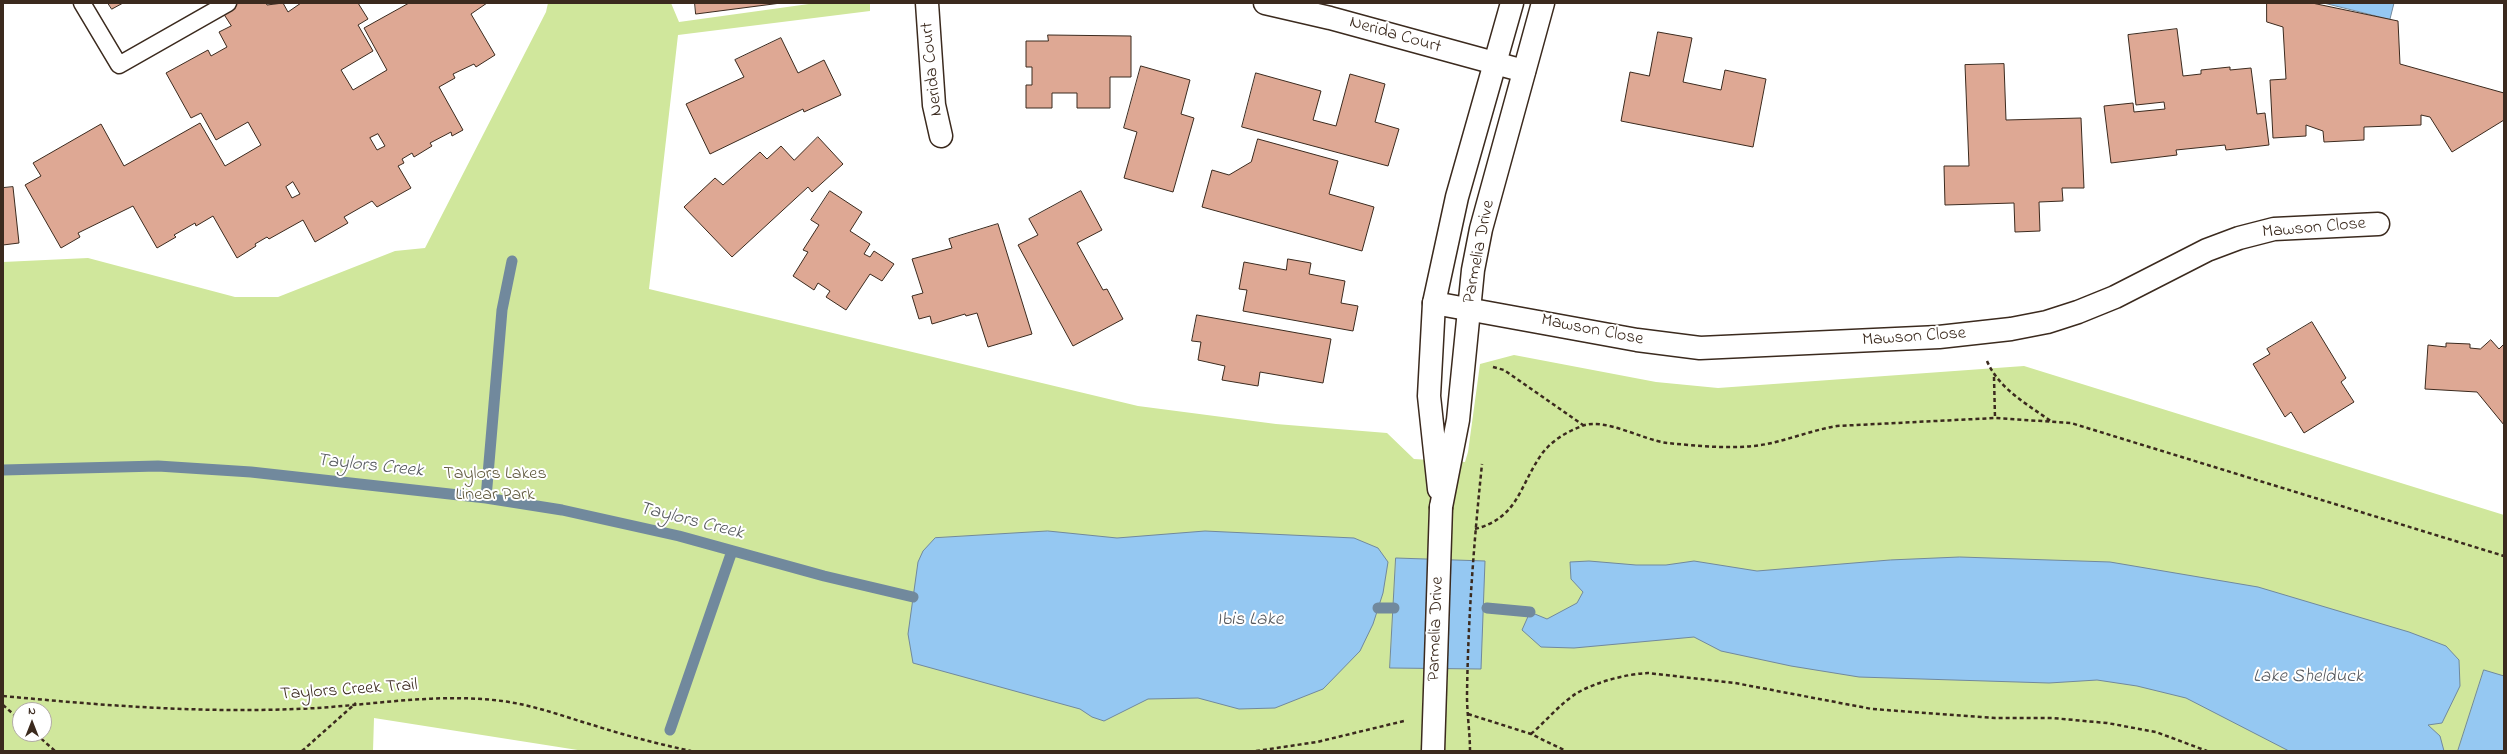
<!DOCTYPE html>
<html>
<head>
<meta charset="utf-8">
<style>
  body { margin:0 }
  #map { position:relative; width:2507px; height:754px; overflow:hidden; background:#fff; font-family:"Indie Flower",sans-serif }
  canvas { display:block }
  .frame { position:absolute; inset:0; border:4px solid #3b2a1e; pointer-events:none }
  .north { position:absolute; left:12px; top:702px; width:40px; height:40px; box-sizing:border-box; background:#fff; border:1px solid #b1aaa5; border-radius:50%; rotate:0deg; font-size:11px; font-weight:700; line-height:16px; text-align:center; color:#3b2a1e }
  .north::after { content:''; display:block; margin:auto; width:14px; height:18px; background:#3b2a1e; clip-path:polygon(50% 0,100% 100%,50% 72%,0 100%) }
</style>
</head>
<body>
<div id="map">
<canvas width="2507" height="754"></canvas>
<div class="frame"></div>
<div class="north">N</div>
</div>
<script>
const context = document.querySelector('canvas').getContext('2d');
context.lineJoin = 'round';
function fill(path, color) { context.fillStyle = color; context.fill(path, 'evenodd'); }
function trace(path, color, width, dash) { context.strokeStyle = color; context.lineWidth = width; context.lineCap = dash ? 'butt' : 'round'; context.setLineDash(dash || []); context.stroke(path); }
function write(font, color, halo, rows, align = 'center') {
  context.font = font + ' "Indie Flower",sans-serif'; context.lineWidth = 4; context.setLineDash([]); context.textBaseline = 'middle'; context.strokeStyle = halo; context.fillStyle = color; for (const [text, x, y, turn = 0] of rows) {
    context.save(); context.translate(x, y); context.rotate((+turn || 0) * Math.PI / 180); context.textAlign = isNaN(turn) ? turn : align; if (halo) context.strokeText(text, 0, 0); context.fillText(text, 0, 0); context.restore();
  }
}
const green = new Path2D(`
  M548,3H671L679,22L816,3H870V11L678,35L649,289L1138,406L1276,424L1387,433L1414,459L1465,462L1468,452L1480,364L1514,355L1656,382L1718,388L2024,366L2504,515V751H584L374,718L373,751H3V262L88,258L235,297H278L395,251L425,248L546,12ZM20,710H44V734H20Z`);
const water = new Path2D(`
  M2324,3H2394L2390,19Z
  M1048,531L1117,538L1205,531L1354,538L1378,548L1388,562L1383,593L1373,624L1360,651L1323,689L1275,708L1239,709L1198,698L1148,699L1104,721L1092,717L1080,709L913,663L908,634L918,562L923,551L935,538Z
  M1960,557L2110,562L2258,587L2409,632L2446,646L2459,660L2460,686L2442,723L2428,725L2440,736L2444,751H2289L2186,698L2137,686L2097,680L2049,683L1859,677L1791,666L1721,651L1694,637L1574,648L1541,647L1522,630L1530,612L1547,619L1577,603L1583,592L1571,579L1570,562L1589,561L1636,565H1666L1694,561L1757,571L1890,560Z
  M1396,558L1485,561L1481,669L1390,668Z
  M2484,670L2504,676V751H2458Z`);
const stream = new Path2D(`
  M3,470L158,466L251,472L486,498L562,510L679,536L824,576L913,597
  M486,498L502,310L512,261
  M1378,608H1394
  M1487,608L1530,612
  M670,730L732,551`);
const building = new Path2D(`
  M108,3H123L112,9Z
  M217,3H266L267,5L283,3L288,12L301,3H358L368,19L358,25L373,51L341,70L353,90L387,70L364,28L409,3H487L471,14L495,55L476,67L474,64L453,74L455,78L439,87L463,130L452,136L451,132L430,143L432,146L414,157L412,153L402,159L404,163L398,166L411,188L377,207L372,201L344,217L348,223L315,242L303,220L269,239L267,237L255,244L256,246L237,258L213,216L196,226L195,223L174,235L176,237L157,248L133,206L78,233L80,237L61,248L25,185L41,176L33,163L101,124L124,166L200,123L225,166L261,145L248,122L216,140L201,113L191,118L166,73L208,50L211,56L227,47L219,32L231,26ZM378,134L385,146L377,150L370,138ZM293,182L300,194L292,198L286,187Z
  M695,3H781L696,14Z
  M2267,3H2312L2398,21L2400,64L2504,93V120L2452,152L2430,117L2421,115V125L2364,127V140L2324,142L2323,131L2306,125V136L2273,138L2270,80L2286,79L2283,27L2267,22Z
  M2177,29L2183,76L2201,74V70L2230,67V70L2251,68L2257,114L2265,113L2269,145L2226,150L2225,145L2176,150L2177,155L2111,163L2104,106L2133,103L2134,112L2165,109L2164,102L2136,105L2128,35Z
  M1658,32L1692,38L1683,82L1721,90L1725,70L1766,79L1753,147L1621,121L1630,72L1649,76Z
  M1048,35L1131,36V77H1110V108H1077V93H1052V108H1026V85H1032V67H1026V41H1048Z
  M781,38L798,73L824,60L841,95L804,112L803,109L710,154L686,104L744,77L735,60Z
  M2004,64L2006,120L2081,118L2084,188H2062L2063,201L2039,202L2040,231L2015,232L2014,203L1945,205L1944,166H1969L1965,65Z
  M1141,66L1190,80L1181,114L1194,118L1173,192L1124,178L1137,132L1124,128Z
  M1256,73L1321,91L1313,120L1336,126L1350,74L1385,84L1375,122L1399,129L1388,166L1242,127Z
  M818,137L843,164L812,192L808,187L732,257L684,207L715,178L723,185L760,152L767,159L781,146L794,160Z
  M1258,139L1338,161L1329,194L1374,207L1362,251L1202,207L1212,170L1229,175L1251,162Z
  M13,187L19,243L3,245V188Z
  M830,191L862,212L850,231L870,244L864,254L870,257L874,251L894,264L882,281L870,274L846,310L826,297L830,291L818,283L814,290L793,276L808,252L803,250L819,225L811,220Z
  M1081,191L1102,230L1077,243L1103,290L1107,289L1123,319L1073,346L1018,245L1038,235L1029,219Z
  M998,224L1032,334L988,347L977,313L966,316L965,314L932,324L930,316L919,319L912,296L923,293L912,259L952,248L949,239Z
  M1288,259L1311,263L1309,274L1345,281L1341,303L1358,306L1353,331L1243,311L1247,290L1239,289L1244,262L1286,270Z
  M1197,315L1331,339L1323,383L1260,372L1258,386L1222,380L1225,366L1198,360L1201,342L1192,341Z
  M2312,322L2346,378L2341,382L2354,402L2304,433L2291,412L2285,417L2253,364L2270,354L2267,349Z
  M2491,340L2499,349L2504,344V425L2477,392L2425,389L2428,345L2446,347V343L2470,344V348L2480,349Z`);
const path = new Path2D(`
  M1987,361C1999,389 2027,404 2052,422
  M1493,367L1504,370L1583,425
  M1994,377L1995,418
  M1475,529C1518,518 1519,487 1541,455C1551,441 1566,432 1582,426C1604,417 1643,440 1667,443C1699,446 1735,450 1767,444C1791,439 1813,430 1837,426L1995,418L2071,423L2504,556
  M3,696C108,706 212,714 317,708C378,704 440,693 502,701C534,705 565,717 596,726C627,736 659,744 691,751
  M3,705L20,720
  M1468,714L1531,734L1566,751
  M36,734L55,751
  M1531,734C1546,721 1561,703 1577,693C1596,682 1626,674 1648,673L1735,683L1872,709L1995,718H2052L2107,723L2156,732L2207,751
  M302,751L356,703
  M1256,751L1317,742L1404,721
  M1470,751C1470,733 1467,714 1467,696C1468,618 1474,541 1482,464`);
const lane = new Path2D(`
  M82,3L119,65L228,3`);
const street = new Path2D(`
  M927,3L934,105L941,136
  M1265,3L1330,18L1524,71
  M1434,303L1637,340L1700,348L1939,337L2011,329L2047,322L2078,312L2115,297L2207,250L2239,238L2274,229L2378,224`);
const secondary = new Path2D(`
  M1439,489L1429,396L1434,303L1457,197L1512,3
  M1441,507L1458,420L1473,270L1481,229L1543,3`);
const secondaryBridge = new Path2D(`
  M1433,751L1441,507`);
const streetNames = [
  ["Nerida Court",1395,36,16],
  ["Nerida Court",933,69,-96],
  ["Mawson Close",2314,229,-5],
  ["Parmelia Drive",1480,252,-79],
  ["Mawson Close",1592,331,11],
  ["Mawson Close",1914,338,-4],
  ["Parmelia Drive",1437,629,-88],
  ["Taylors Creek Trail",349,691,-4]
];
const parkNames = [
  ["Taylors Lakes",495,475],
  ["Linear Park",495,496]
];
const waterNames = [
  ["Taylors Creek",370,467,6],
  ["Taylors Creek",691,522,14],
  ["Ibis Lake",1250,621],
  ["Lake Shelduck",2308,678]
];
fill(green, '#d0e79c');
fill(water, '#95c8f2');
trace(water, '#71899d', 1);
trace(stream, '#71899d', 11);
fill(building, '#dea894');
trace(building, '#3b2a1e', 1);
trace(lane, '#3b2a1e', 19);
trace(street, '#3b2a1e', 25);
trace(secondary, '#3b2a1e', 25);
trace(path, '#3b2a1e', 2.5, [4, 3]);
trace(lane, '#fff', 16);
trace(street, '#fff', 22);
trace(secondary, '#fff', 22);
trace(secondaryBridge, '#3b2a1e', 25, []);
trace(secondaryBridge, '#fff', 22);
write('18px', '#3b2a1e', '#fff', streetNames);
write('18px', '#60593e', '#fff', parkNames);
write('italic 19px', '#56595e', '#fff', waterNames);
</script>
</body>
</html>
